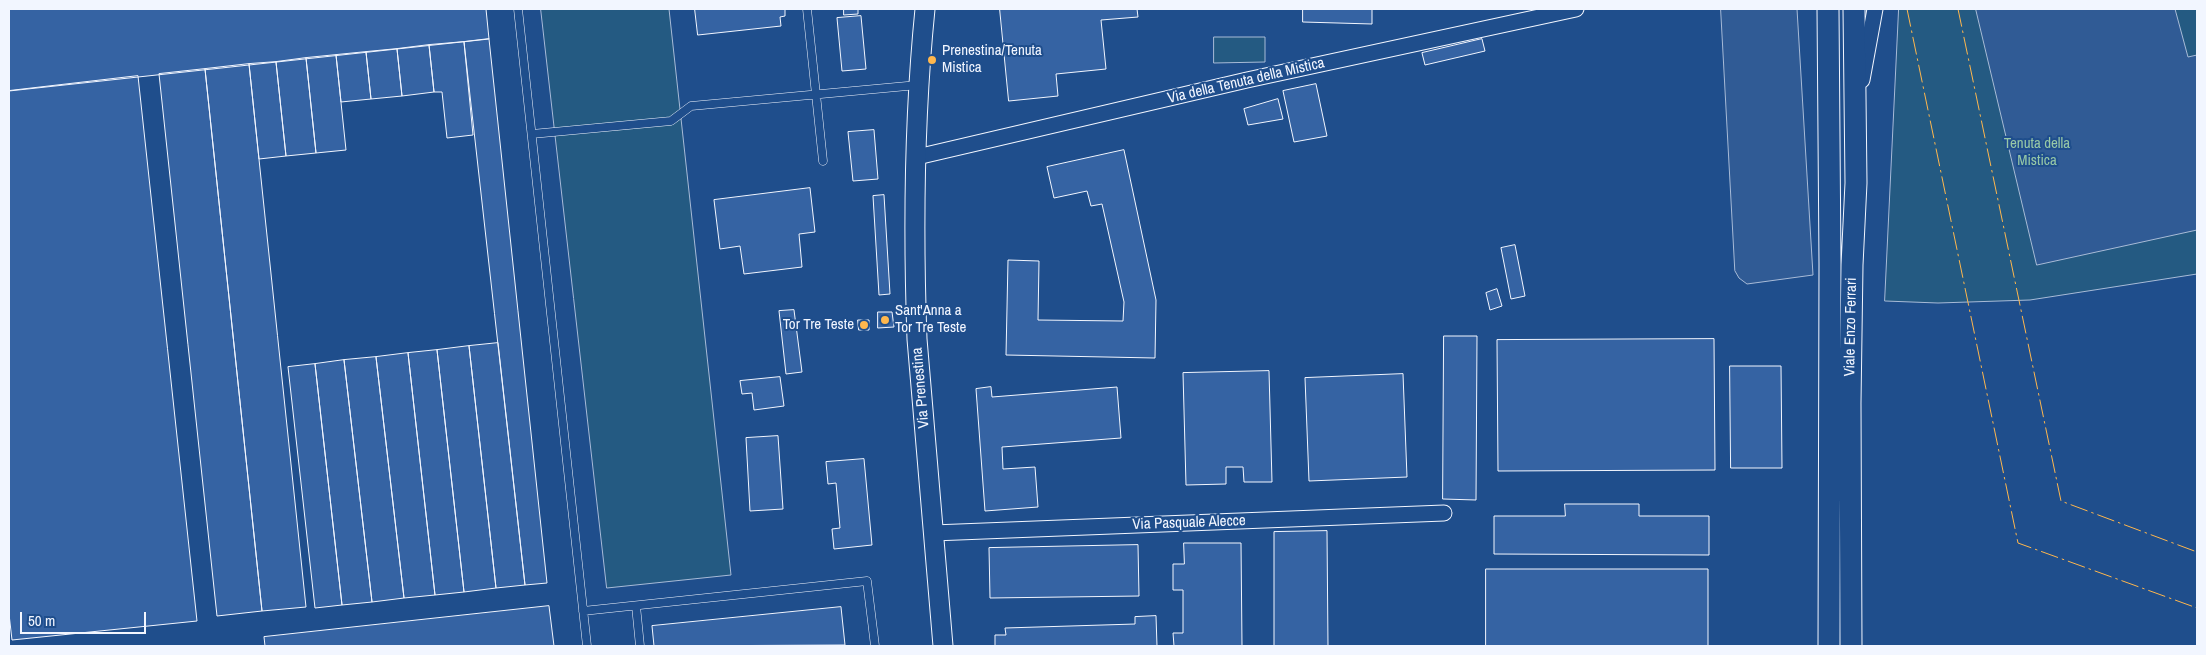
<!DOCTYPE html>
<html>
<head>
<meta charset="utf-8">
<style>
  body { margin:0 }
  #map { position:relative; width:2206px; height:655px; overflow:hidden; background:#1f4e8c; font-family:"Archivo Narrow",sans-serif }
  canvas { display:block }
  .frame { position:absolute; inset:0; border:10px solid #f2f6ff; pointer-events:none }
  .scale { position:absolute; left:20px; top:612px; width:126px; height:22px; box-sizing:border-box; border:2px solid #f2f6ff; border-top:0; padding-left:6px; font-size:15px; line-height:18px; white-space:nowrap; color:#f2f6ff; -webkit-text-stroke:4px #1f4e8c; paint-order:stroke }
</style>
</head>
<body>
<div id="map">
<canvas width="2206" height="655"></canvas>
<div class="frame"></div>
<div class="scale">50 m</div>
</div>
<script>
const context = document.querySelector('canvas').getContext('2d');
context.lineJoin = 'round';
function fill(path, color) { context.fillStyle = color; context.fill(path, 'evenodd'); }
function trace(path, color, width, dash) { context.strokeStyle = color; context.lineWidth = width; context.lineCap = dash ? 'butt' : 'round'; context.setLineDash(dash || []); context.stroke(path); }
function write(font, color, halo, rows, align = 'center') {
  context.font = font + ' "Archivo Narrow",sans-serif'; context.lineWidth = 4; context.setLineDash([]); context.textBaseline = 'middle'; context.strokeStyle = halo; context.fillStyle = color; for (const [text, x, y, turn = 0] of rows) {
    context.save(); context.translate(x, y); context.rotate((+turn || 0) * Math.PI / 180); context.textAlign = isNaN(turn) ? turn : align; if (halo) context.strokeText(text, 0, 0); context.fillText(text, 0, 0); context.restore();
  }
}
const green = new Path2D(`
  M541,9H669L731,575L607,588Z
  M1899,9H2197V274L2030,300L1938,303L1885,301Z
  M1214,37H1265V62L1214,63Z`);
const parking = new Path2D(`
  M1721,9H1797L1813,275L1747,284L1739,278L1735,271Z
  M1976,9H2175L2188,57L2197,55V230L2037,265Z`);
const building = new Path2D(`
  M9,9H486L489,39L9,91Z
  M695,9H785V16L780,17L781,26L698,35Z
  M844,9H858V14L844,15Z
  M1000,9H1137L1138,17L1101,20L1106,69L1056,74L1058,96L1009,101Z
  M1303,9H1372V24L1303,22Z
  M861,16L866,69L842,71L837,18Z
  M489,39L547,583L525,585L464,42Z
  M1482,39L1485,51L1425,65L1422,53Z
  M464,42L473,135L447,138L442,92H434L429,45Z
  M429,45L434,92L402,96L397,49Z
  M397,49L402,96L371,99L366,52Z
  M366,52L371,99L341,102L336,55Z
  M336,55L346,150L316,153L306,58Z
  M306,58L316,153L286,156L276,62Z
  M276,62L286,156L259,159L249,64Z
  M249,64L306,607L262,611L205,69Z
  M205,69L262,611L217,616L159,74Z
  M138,76L197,621L12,640L9,614V91Z
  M1316,84L1327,136L1294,142L1283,91Z
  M1278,99L1283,119L1248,125L1244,109Z
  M874,130L878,179L853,181L848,132Z
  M1124,150L1156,300L1155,358L1006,355L1008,260L1039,261L1038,320L1123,321L1124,302L1102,204L1091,206L1087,191L1054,198L1047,167Z
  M810,188L815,232L799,234L802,267L744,274L740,246L720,249L714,200Z
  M884,195L890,294L879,295L873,196Z
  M1515,245L1525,296L1511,299L1501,248Z
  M1497,289L1502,306L1490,310L1486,293Z
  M794,310L802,372L786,374L779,311Z
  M878,312H892L894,327L878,328Z
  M858,320H869V330H859Z
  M1444,336H1477L1476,500L1443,499Z
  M1714,339L1715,470L1498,471L1497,340Z
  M498,343L525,585L496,588L469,346Z
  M469,346L496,588L464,592L437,350Z
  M437,350L464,592L435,595L408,353Z
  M408,353L435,595L404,598L376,357Z
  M376,357L404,598L372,602L344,360Z
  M344,360L372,602L342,605L315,364Z
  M315,364L342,605L315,608L288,367Z
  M1730,366H1781L1782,468H1731Z
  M1269,371L1272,482H1244L1243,467H1226V484L1186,485L1183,373Z
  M1403,374L1407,477L1309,481L1305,378Z
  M780,377L784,406L754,410L752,393L742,394L740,381Z
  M991,387L992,397L1117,387L1121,438L1002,447L1003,469L1035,467L1038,507L985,511L976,389Z
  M778,436L783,509L750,511L746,438Z
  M864,459L872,545L834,549L832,529L840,528L836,483L828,484L826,462Z
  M1565,504H1639V516H1709V555L1494,554V516H1565Z
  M1327,531L1328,646H1274V532Z
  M1184,543H1241L1242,646H1174L1173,633H1183V590H1173V564H1184Z
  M1138,545L1139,596L990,598L989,548Z
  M1486,569H1708V646H1486Z
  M549,606L554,646H265L264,637Z
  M841,607L845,645L654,646L652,626Z
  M1156,616L1157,646H995V635H1006L1005,628L1135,624V617Z`);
const service = new Path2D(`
  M518,9L587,646
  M807,9L823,161
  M532,134L671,121L691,106L918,85
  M636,606L640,646
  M583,611L867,581L875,646`);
const minor = new Path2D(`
  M1862,80L1875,9
  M917,157L1247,80L1576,9
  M933,533L1444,513`);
const tertiary = new Path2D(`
  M925,9C914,118 913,229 917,339L943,646`);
const secondary = new Path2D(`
  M1828,9L1830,264L1829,646
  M1851,646L1850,403L1852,265L1856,183L1854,9`);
const power = new Path2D(`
  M1907,9L2018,543L2197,608
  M1958,9L2061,501L2197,552`);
const markers = [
  [932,60,5,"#ffb74d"],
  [885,320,5,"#ffb74d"],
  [864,325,5,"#ffb74d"]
];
const poiNames = [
  ["Prenestina/Tenuta",942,51],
  ["Mistica",942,68],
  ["Sant'Anna a",895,311],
  ["Tor Tre Teste",895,328],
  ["Tor Tre Teste",854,325,"right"]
];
const streetNames = [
  ["Via della Tenuta della Mistica",1246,81,-13],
  ["Viale Enzo Ferrari",1851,327,-89],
  ["Via Prenestina",921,388,-95],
  ["Via Pasquale Alecce",1189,523,-2]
];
const parkNames = [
  ["Tenuta della",2037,144],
  ["Mistica",2037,161]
];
fill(green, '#245a82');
trace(green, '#a8bbd7', 1);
fill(parking, '#305b95');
trace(parking, '#a8bbd7', 1);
fill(building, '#3563a3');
trace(building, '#f2f6ff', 1);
trace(service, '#f2f6ff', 9);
trace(minor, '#f2f6ff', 17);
trace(tertiary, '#f2f6ff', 21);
trace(secondary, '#f2f6ff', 23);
trace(service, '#1f4e8c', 8);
trace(minor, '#1f4e8c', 15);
trace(tertiary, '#1f4e8c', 19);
trace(secondary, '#1f4e8c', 21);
trace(power, '#ffb74d', 1, [18, 4, 2.5, 4]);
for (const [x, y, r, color] of markers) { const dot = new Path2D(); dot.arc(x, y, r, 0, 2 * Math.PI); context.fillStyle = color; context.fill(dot); trace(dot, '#1f4e8c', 2); }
write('15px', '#f2f6ff', '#1f4e8c', poiNames, 'left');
write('15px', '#f2f6ff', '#1f4e8c', streetNames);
write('15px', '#97c8a6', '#1f4e8c', parkNames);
</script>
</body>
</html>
